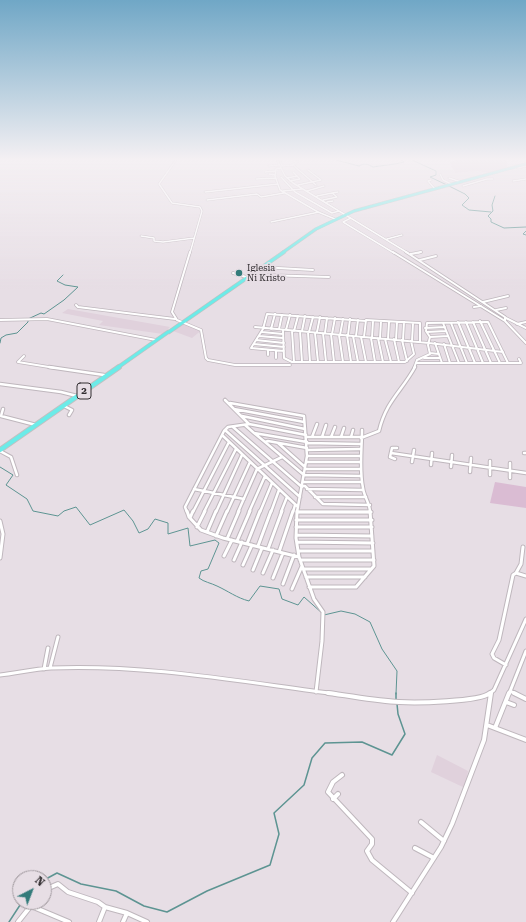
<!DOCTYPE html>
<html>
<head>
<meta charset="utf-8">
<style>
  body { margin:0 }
  #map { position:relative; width:526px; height:922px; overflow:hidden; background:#e7dee5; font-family:"Roboto Serif",serif }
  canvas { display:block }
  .north { position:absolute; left:12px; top:870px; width:40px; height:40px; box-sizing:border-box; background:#e7dee5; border:1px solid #9f989d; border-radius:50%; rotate:42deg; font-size:11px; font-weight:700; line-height:16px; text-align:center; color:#322e31 }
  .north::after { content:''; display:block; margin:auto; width:14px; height:18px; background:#337b7a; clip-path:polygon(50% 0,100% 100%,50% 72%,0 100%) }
</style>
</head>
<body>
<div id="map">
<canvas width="526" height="922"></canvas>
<div class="north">N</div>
</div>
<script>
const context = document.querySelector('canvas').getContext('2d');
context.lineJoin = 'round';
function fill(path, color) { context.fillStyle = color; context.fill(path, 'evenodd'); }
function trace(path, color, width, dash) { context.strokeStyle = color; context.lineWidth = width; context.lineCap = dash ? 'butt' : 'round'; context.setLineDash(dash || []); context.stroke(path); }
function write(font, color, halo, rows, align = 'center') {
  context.font = font + ' "Roboto Serif",serif'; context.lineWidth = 4; context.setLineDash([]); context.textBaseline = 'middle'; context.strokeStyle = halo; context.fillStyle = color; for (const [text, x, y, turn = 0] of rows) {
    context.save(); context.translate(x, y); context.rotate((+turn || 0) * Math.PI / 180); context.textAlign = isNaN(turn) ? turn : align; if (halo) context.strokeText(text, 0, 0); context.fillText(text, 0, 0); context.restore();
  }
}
const built = new Path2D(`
  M455,160H506L508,168L488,173L478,171L455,173L450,163Z
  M68,309L170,327L163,334L99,325L103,321L62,313Z
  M185,323L203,329L192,338L173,331Z
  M437,755L468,771L465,788L431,772Z`);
const green = new Path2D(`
  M495,482L526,487V508L490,503Z`);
const streamFar1 = new Path2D(`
  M336,160L359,166C364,163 368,164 373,167C384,165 393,165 404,162L401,160
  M412,160L436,171V175L430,177L447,185
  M449,186L465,194L469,198L462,205L469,210L491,212
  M495,196L492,205L493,211L488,216L491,219V222L504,228L526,227
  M526,231L523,234L526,235
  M0,343L1,338L6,335L17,333L28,322V319L41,313L44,314L64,300L78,287L65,285L57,281L63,275
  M0,467L13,475L6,485L27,499L33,511L58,516L64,511L76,507L90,525L124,510L133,521L139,533L148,529L155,519L168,523V534L188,528L190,546L215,540L219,543L208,569L201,571L199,578C204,582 211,583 217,586C228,591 237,598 249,601L260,586L279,589L282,599L298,605L304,597L322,613
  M324,615L341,611L355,614L370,622L382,649L397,671L396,694`);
const stream = new Path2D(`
  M396,701V693
  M44,880L57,873L81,884L116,891L144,906L167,912L207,891L270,865L279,834L274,813L304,785L312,758L325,743L362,742L392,755L405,734L398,714L397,704
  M9,922L22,902`);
const minorFar4 = new Path2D(`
  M176,160L159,184L172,203L200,207L202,211L190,253
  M277,160L285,176L293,183L408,253
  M280,160L282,166H280
  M292,165L297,162V160
  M269,166L279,165
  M282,166L293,165L316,185
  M281,168L276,169L275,176L280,190L318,212L335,219
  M518,168L526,166
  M265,172L275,171
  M269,174L275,175
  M440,174L443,180L451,184
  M281,177L295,192L332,213L339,211
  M287,178L297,176
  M449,178L461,182
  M256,179L276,178
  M431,180L428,181L435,189
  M290,181L300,179L293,172
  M513,181L526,179
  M298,185L321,180L308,170
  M463,186L487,179H493
  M283,191L302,189
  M307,191L324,186
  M205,192L278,184
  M332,193L338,192
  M317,196L332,193L337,197L323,200
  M207,200L257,194L261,197L284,193
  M327,202L333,201
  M351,218L343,222L394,253
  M271,222L319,212
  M141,236L154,238V241L163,242L194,238
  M387,239L402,235
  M418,253L421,252`);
const minorFar3 = new Path2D(`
  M190,252L172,312L177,320L201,330L206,358L208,360L235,365H290
  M393,252L505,321
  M406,252L505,317V321L526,343
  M411,254L421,252
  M420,260L436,256
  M261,267L313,270
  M256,271L265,275L329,277
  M233,273L246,277
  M483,302L508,296
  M76,305L78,307L175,319
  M474,307L481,306
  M496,310L506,308
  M506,318L526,328
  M0,320L47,319L156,340
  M480,321L500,363
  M458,322L475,363
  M466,322L483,363
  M473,322L491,363
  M420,323V342
  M443,323L459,363
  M451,323L467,363
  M517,324L526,322
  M255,327L429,343L503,352
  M425,328L445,327
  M271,329L275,314
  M279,329L282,315
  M283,330L284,358L292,362H375L371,338
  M286,330L290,315
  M292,331L294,362
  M294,331L298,316
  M300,331L302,362
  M302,331L305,316
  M262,332L283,334
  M308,332L310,362
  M309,332L313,317
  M317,332L320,317
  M427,332L446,331
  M315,333L318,362
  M323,333L326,362
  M325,333L327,318
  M331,334L334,362
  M332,334L335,318
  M339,335L343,362
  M340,335L343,319
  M347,335L351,362
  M348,335L350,319
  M259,336L283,338
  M353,336L358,362
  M356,336L358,320
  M361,337L366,362
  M364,337L366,320L420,323
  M430,337L448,336
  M372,338L373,321
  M378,338L383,362
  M380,338L381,321
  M385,339L391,362
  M388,339L389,322
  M394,339L399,362
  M256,340L284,343
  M396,340L397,322
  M402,340L407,361
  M403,340L404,322
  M412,341L413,323
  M435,343L442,363
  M254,344L284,347
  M444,344L450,363
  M268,350V355
  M276,351V358
  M284,351L251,348L263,329L267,314L366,321
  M430,353L439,354
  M24,356L18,362L55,368
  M424,358H440
  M375,362H405L414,354L411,341
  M416,363H521L519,359
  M414,368L417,360L430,354L428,345L430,337L426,331L427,323L488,322L508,363`);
const minorFar2 = new Path2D(`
  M49,367L104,375
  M0,384L61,392L77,396
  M225,400L229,404
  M64,406L72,410L69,415
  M3,409L1,416L36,425
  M234,409L304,422
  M242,416L305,429
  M249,424L306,435
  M245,425L254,433
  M233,427L302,487
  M225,430L300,497
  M362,430C362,449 359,469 363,488C364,497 370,503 370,512
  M222,435L298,507
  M306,437H361
  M312,437L317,424
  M322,437L326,425
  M331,437L335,427
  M341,437L344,428
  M351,437L353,430
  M361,438L379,431C386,401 402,391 415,367
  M265,442L254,433L307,442
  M278,443L305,467
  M307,443L360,444
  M307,448L268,441L265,442L304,475L361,476
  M307,450L360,449
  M0,451L11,457L17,475
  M391,453L526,473
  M524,453H526
  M307,456H360
  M395,459L390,457L392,448H397
  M490,461V475
  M307,462H361
  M412,462L414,450
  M510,463V478
  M431,465L432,453
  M451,467L452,455
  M305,469H361
  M470,472L471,458
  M303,482H362
  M302,486H305L323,504L370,505
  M194,489L244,499
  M307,489L363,490
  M315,497H366
  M187,512L185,507L224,431L228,427L249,424L229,404L230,403L304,416L307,456L297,512
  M193,512L229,442
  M204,512L236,449
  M216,512L242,455
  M227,512L250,462
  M238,512L257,469L282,457
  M249,512L265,476
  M260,512L272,483
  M271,512L279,490
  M281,512L287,497
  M293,512L295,505
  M297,512H371`);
const minorFar1 = new Path2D(`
  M187,511L189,517L201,530L223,538L299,557
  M297,511L296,538L299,557
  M297,512H371
  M190,518L193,511
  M296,520H372
  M0,521L3,534L0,558
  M197,527L205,511
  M296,527H372
  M207,532L216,511
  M296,535L372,536
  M216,536L227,511
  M227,539L239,511
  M237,541L250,511
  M297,542L373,543
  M247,544L260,511
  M258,546L271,511
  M268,549L282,511
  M298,551H373
  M279,552L293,511
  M224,556L232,540
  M299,557L314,599L323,612L322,641L316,692
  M234,560L242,542
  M300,560H374
  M243,565L252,545
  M303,569H371
  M253,570L262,548
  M263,573L273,550
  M516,573L521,564L523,547
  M306,577H365
  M273,578L283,553
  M283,584L294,555
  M309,587H356L374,566L370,511
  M292,589L302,566
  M506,665L494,658L492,654L499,640L513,575L516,573L526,576
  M50,668L58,637
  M44,669L48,648
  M0,675C17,673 34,669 51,668C146,664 242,682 336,694
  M510,691L516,694
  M489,694L494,690L526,619
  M509,694L526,651`);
const minor = new Path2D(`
  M328,693C352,696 376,701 399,702C415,703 480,702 490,693
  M514,693L526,699
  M506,702L514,705
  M487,725L526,740
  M495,728L509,693
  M342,775L333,782L328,792L372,839V844L367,851L372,860L412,893
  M333,799L338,794
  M421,822L444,841
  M415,848L434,858
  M44,890L58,884L68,892L98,902L105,907L127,913L147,922
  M31,906L69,922
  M18,922L34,902
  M99,922L105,907
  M123,922L127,913
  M393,922L441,847L452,824L484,740L491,693`);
const highwayFar2 = new Path2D(`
  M282,253L316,229L354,211L526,164`);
const highwayFar1 = new Path2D(`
  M169,332L284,252
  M117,368L168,332`);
const highway = new Path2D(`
  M0,450L119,367`);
const markers = [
  [239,273,4,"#337b7a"]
];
const farPoinames = [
  ["Iglesia",247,268],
  ["Ni Kristo",247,278]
];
const shields = [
  [84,391,14]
];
const shieldNames = [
  ["2",84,391]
];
fill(built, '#e0d1dc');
fill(green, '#dabcd3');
trace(streamFar1, '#5d9492', 1);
trace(stream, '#5d9492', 1.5);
trace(minorFar4, '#bfb7bd', 2.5);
trace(minorFar3, '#bfb7bd', 3.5);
trace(minorFar2, '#bfb7bd', 4.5);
trace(minorFar1, '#bfb7bd', 5);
trace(minor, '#bfb7bd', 6);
trace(highwayFar2, '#c2c0c1', 3.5);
trace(highwayFar1, '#c2c0c1', 4.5);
trace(highway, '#c2c0c1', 6);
trace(minorFar4, '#fff', 1.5);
trace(minorFar3, '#fff', 2);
trace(minorFar2, '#fff', 2.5);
trace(minorFar1, '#fff', 3);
trace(minor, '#fff', 4);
trace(highwayFar2, '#6cebe8', 2.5);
trace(highwayFar1, '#6cebe8', 3);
trace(highway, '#6cebe8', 4);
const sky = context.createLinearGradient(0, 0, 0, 290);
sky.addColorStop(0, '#70a7c6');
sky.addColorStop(0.55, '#f4f0f3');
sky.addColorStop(1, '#f4f0f300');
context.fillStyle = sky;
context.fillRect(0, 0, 526, 290);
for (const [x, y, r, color] of markers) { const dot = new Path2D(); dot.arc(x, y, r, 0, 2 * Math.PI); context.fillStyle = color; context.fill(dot); trace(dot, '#e7dee5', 1.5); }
write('9px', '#322e31', '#e7dee5', farPoinames, 'left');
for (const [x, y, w] of shields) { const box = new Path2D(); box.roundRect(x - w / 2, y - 8, w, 16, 3); context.fillStyle = '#e7dee5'; context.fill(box); trace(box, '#322e31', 1); }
write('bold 10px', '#322e31', null, shieldNames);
</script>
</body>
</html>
